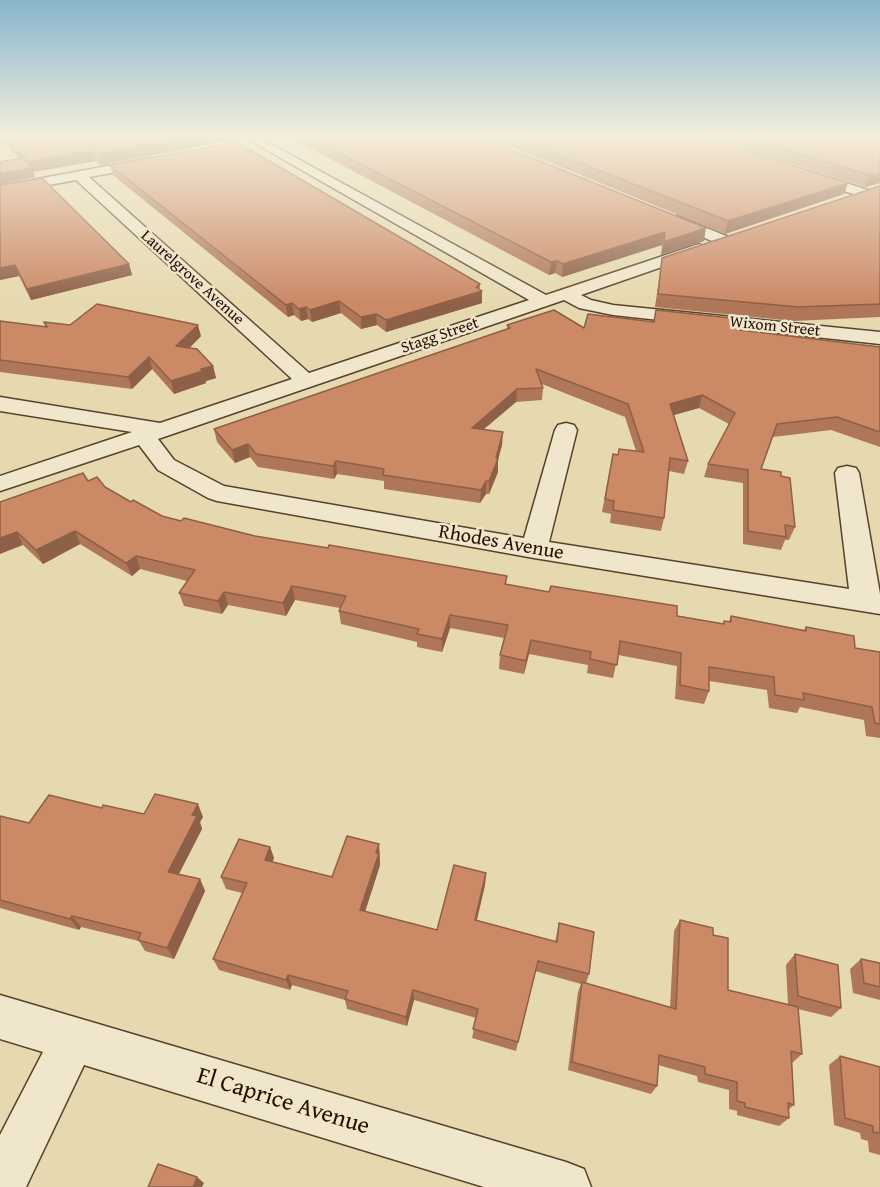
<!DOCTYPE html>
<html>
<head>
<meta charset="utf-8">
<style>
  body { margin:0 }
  canvas { display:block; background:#e6d9af }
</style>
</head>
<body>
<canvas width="880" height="1187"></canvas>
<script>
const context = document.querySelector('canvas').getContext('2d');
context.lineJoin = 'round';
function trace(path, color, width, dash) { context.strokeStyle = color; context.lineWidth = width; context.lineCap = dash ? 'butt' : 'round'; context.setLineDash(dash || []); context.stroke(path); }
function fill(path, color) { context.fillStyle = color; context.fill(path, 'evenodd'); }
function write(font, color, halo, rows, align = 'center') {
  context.font = font + ' "Gentium Book Plus",serif'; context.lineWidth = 5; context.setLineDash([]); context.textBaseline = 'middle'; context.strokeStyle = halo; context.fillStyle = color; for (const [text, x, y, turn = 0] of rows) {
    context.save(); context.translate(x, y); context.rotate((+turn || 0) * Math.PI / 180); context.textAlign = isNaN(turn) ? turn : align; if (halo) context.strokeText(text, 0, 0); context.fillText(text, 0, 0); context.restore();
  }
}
const minor = new Path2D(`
  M244,137H258L546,295L699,244L707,249L705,252L581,295L591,300L613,305L880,332V344L613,315L579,308L564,300L158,439L174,460L224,486L524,538L555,430L558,425L566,423L574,425L577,430L549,542L849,589L835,473L838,468L847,466L856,468L859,473L880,594V614L534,558L217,501L208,498L158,470L139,445L0,491V476L132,432L0,411V397L160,423L292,379L76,180L0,194V186L150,158L155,159L156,162L155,165L89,177L309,373L529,300Z
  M808,171L871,191L873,194L866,198L803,178L801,175L803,172Z
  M677,216L731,238L733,241L731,244H719L672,224L669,221Z
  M0,995L566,1162L584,1169L591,1187H484L84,1065L26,1187H0V1135L43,1052L0,1039Z`);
const wall = new Path2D(`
  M0,136H238L237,139L100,165L95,161L33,172L35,177L0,184V162L19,159L0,140Z
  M287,136H478L704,241L661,255L662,245L562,277L555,273L549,275Z
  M485,136H701L848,183L844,194L725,234Z
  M706,136H880V183L865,187Z
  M110,165L480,284L479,289L482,303L386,332L377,325L361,329L341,313L312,322L308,319L301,321L294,315L288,317L113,175Z
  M0,185L129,264L132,275L31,300L19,276L0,280Z
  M880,186V317L793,321L655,307L662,258Z
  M656,310L740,330L880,347V447L831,430L773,437L761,469L781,476L795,527L789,540H785L781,550L743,544V483L704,477L708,464L729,424L699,408L673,415L688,461L684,474L669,471L664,518L661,531L610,523L611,514L602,512L613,454L618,455L636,451L625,417L542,384L543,388L542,400L516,402L484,429L502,445L498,459V472L489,494H486L480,503L384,489V481L337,474L334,479L258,467L250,457L235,463L217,442L214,429L507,329V325L584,328L653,322Z
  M0,321L46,327L44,322L70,325L201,336L189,348L213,366L216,378L206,381V383L174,394L152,369L132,389L0,372Z
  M88,481L105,487L131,502L162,516L181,521L255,536L328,548L507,576L506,584L723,624L724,621H729L731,616L804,630L806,627L855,648L880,652V738L866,736L864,720L800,707L797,713L769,708L767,690L709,681V691L704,704L675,699L677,666L618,655L613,678L587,673L588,665L529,654L524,674L499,669L500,655L504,638L450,628L442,652L417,647V642L341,624L339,611L340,608L295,600L286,616L228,605L222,614L184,606L179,593L187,581L140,569L132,576L80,544L43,564L23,545L0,502Z
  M102,808L144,814L203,817L200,822L202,829L179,874L200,879L205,891L174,959L145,951L139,941L81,927L79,930L0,908V816L29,823Z
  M379,844L380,865L365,912L437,930L486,873L485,885L477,920L555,942L559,923L589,974L586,983L670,1008L674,931L680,920L713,935L728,990L788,1005L786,965L795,954L841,1008L831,1017L798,1009L802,1054L792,1063L794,1105L788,1110L789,1118L779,1126L737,1115V1111L729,1109V1090L698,1082L697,1076L658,1065L657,1086L651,1094L568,1070L578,992L581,984L535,971L516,1051L472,1038L476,1018L414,1000L407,1026L347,1009L345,1000L292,985L290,990L219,970L213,959L242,893L226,889L221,877L270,847L274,858L272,862L332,877Z
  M861,959L880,963V1000L853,993L850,969Z
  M840,1056L880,1067V1155L869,1152L868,1141L861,1139L860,1133L834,1125L829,1065Z`);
const shadedWall = new Path2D(`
  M195,136H238L237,139L100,165L97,154Z
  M92,150L95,161L33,172L35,177L0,184V174L31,168L28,162Z
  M880,173V183L865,187L869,175Z
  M848,183L844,194L725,234L728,221Z
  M706,228L704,241L661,255L664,242Z
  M665,232L662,245L562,277L563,264Z
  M557,261L555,273L549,275L551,262Z
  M129,264L132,275L31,300L27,289Z
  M15,265L19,276L0,280V268Z
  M480,284L479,292L482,291V303L386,332V320L476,287Z
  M339,301L341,313L312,322L310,310Z
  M292,303L294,315L288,317L286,305Z
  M306,307L308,319L301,321L299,309Z
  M376,314L377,325L361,329V317Z
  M198,325L201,336L179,359L176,346Z
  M149,357L152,369L132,389L128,377Z
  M213,366L216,378L206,381V383L174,394L171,381Z
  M517,389L516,402L471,440L472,428Z
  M702,395L699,408L667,417L670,404Z
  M503,432L502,445L498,460V459V472L489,494V481Z
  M248,444L250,457L235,463L232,450Z
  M336,461L337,474L334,479L333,466Z
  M486,481V494L480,503L481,490Z
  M75,531L80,544L43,564L36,550Z
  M17,532L23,545L0,554V538Z
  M136,556L140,569L132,576L126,563Z
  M292,586L295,600L286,616L283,603Z
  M224,592L228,605L222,614L218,601Z
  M450,615V628L442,652V639Z
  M531,640L529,654L524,674L526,661Z
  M198,804L203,817L200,822L202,829L174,883L168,872L192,815Z
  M379,844L380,865L362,921L360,910Z
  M270,847L274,858L269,872L265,860Z
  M486,873L485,885L474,931L475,920Z
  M200,879L205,891L174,959L167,948Z
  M72,916L81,927L79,930L70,919Z
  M288,975L292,985L290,990L286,980Z
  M413,990L414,1000L407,1026L406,1017Z
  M197,1177L204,1183L202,1187H193Z`);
const building = new Path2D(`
  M3,136H195L97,154L92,150L28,162Z
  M306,136H478L706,228L664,242L665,232L563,264L557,261L551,262Z
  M511,136H701L848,183L728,221Z
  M742,136H880V173L869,175Z
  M237,142L480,284L476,287L482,291L386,320L376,314L361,317L339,301L310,310L306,307L299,309L292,303L286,305L110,165Z
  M23,158L32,168L0,174V162Z
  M42,178L129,264L27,289L15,265L0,268V185Z
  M880,186V304L798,307L658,294L662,258Z
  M97,304L198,325L176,346L197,349L213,366L201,369L203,371L171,381L149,357L128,377L0,360V321L47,327L44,322L70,325Z
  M554,310L584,328L588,314L654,322L656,310L740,319V330L880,347V432L837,417L777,424L761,469L781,472V476L790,478L795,527L785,525L786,537L748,531V470L708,464L735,413L702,395L670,404L688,461L670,458L664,518L613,510L614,501L605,499L613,454L618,455L619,449L644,452L628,404L536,369L543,388L517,389L472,428L503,432L496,458L498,459L489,481H486L481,490L383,475L384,469L336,461L333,466L256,454L248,444L232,450L214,429L510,328L507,325Z
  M83,473L88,481L97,477L105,487L131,502L133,500L162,516L181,521L184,518L255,536L328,548L329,545L507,576L505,584L549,592L551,586L677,606V616L724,624V621L731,622V616L806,631V627L854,636L855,648L880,652V724L875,723L872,707L803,693L804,700L775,695L774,677L709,667V691L680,685L681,653L620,641L617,665L590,659L591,652L531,640L526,661L500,655L508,625L450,615L442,639L417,634L419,629L339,611L346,596L292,586L283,603L224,592L218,601L179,593L195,570L136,556L126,563L75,531L36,550L17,532L0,538V502Z
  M155,794L198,804L192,815L197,816L168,872L200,879L167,948L138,940L141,933L72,916L70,919L0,900V816L29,823L49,795L102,808L103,805L144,814Z
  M347,836L379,844L376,853H379L360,910L437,930L454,865L486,873L475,920L557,942L559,923L594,932L589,974L538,961L518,1042L473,1029L478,1009L413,990L406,1017L345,999L348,991L288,975L286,980L213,959L247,883L221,877L239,839L270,847L265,860L332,877Z
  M680,920L713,928V935L728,938V990L798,1007L802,1054L791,1051L794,1105L788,1103L789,1118L745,1107V1103L737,1101V1082L705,1074V1067L659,1055L657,1086L572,1062L582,982L676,1009Z
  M795,954L838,965L841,1008L798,996Z
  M861,959L880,963V987L864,983Z
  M840,1056L880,1067V1133L873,1132V1126L845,1118Z
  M158,1164L197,1177L193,1187H148Z`);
const farStreetnames = [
  ["Laurelgrove Avenue",192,278,42],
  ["Wixom Street",775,327,6],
  ["Stagg Street",440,336,-19]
];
const streetNames = [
  ["Rhodes Avenue",501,543,10]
];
const nearStreetnames = [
  ["El Caprice Avenue",283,1102,17]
];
trace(minor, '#57422d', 3);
fill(minor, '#efe6cb');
fill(wall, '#af7658');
fill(shadedWall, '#8e6047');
fill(building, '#cb8966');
trace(building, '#8e6047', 1.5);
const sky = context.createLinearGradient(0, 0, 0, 303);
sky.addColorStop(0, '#87b6ce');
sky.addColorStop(0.45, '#f4eedb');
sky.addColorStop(1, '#f4eedb00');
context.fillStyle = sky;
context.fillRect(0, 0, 880, 303);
write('16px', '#271002', '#efe6cb', farStreetnames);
write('20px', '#271002', '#efe6cb', streetNames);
write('24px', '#271002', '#efe6cb', nearStreetnames);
</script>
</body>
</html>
